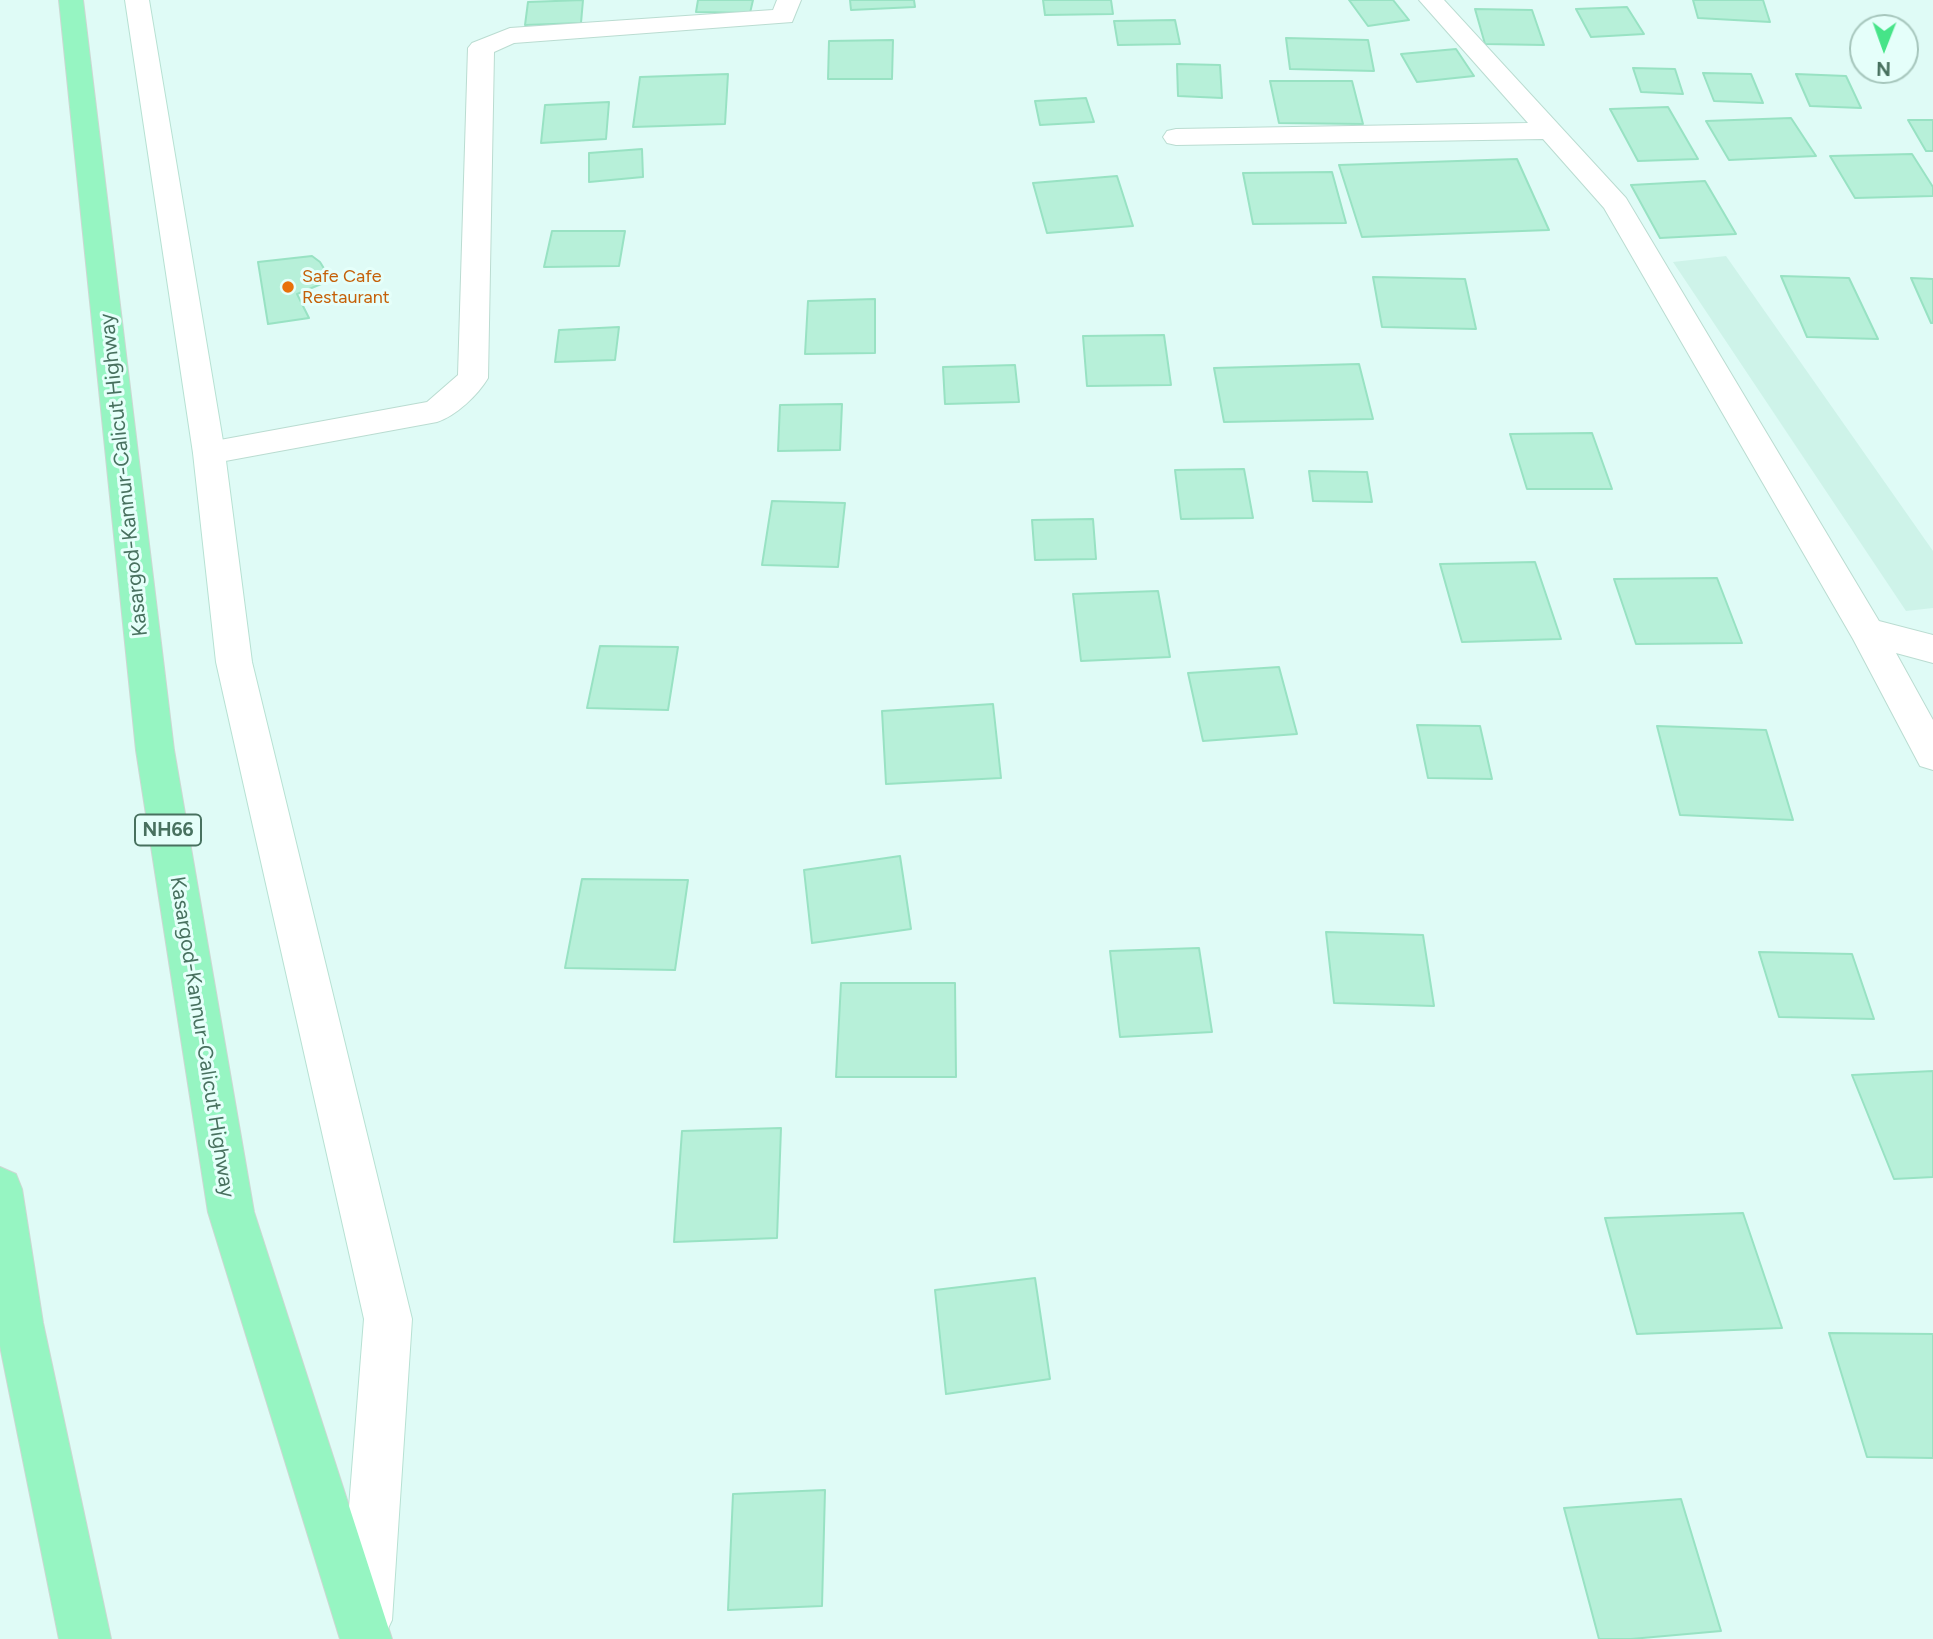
<!DOCTYPE html>
<html>
<head>
<meta charset="utf-8">
<style>
  body { margin:0 }
  #map { position:relative; width:1933px; height:1639px; overflow:hidden; background:#dffbf6; font-family:Figtree,sans-serif }
  canvas { display:block }
  .north { position:absolute; left:1849px; top:14px; width:70px; height:70px; box-sizing:border-box; background:#e5fffa; border:2px solid #a6c6bc; border-radius:50%; rotate:181deg; font-size:19px; font-weight:700; line-height:28px; text-align:center; color:#48715f }
  .north::after { content:''; display:block; margin:auto; width:24px; height:32px; background:#46e488; clip-path:polygon(50% 0,100% 100%,50% 72%,0 100%) }
</style>
</head>
<body>
<div id="map">
<canvas width="1933" height="1639"></canvas>
<div class="north">N</div>
</div>
<script>
const context = document.querySelector('canvas').getContext('2d');
context.lineJoin = 'round';
function fill(path, color) { context.fillStyle = color; context.fill(path, 'evenodd'); }
function trace(path, color, width, dash) { context.strokeStyle = color; context.lineWidth = width; context.lineCap = dash ? 'butt' : 'round'; context.setLineDash(dash || []); context.stroke(path); }
function write(font, color, halo, rows, align = 'center') {
  context.font = font + ' Figtree,sans-serif'; context.lineWidth = 6; context.setLineDash([]); context.textBaseline = 'middle'; context.strokeStyle = halo; context.fillStyle = color; for (const [text, x, y, turn = 0] of rows) {
    context.save(); context.translate(x, y); context.rotate((+turn || 0) * Math.PI / 180); context.textAlign = isNaN(turn) ? turn : align; if (halo) context.strokeText(text, 0, 0); context.fillText(text, 0, 0); context.restore();
  }
}
const residential = new Path2D(`
  M1726,256L1933,551V608L1906,611L1673,262Z`);
const building = new Path2D(`
  M583,0L581,23L525,25L528,2Z
  M698,0H753L750,13L696,12Z
  M850,0H914L915,7L851,10Z
  M1043,0H1111L1113,14L1045,15Z
  M1349,0H1393L1409,20L1368,26Z
  M1693,0H1763L1770,22L1698,18Z
  M1627,7L1644,34L1591,37L1576,9Z
  M1475,9L1532,10L1544,45L1485,44Z
  M1175,20L1180,44L1118,45L1114,21Z
  M1286,38L1368,40L1374,71L1290,69Z
  M893,40L892,79H828L829,41Z
  M1456,49L1474,76L1417,82L1401,54Z
  M1177,64L1220,65L1222,98L1178,96Z
  M1633,68L1675,69L1683,94L1641,92Z
  M1703,73L1751,74L1763,103L1714,101Z
  M728,74L725,124L633,127L640,77Z
  M1796,74L1846,76L1861,108L1810,106Z
  M1270,81H1352L1363,124L1279,123Z
  M1086,98L1094,122L1040,125L1035,101Z
  M609,102L606,139L541,143L545,105Z
  M1668,107L1698,159L1638,161L1610,109Z
  M1791,118L1816,156L1729,160L1706,121Z
  M1908,120H1933V151H1926Z
  M642,149L643,177L589,182V153Z
  M1912,154L1933,187V196L1855,198L1830,156Z
  M1517,159L1549,230L1362,237L1339,165Z
  M1332,172L1346,223L1253,224L1243,173Z
  M1117,176L1133,226L1047,233L1033,183Z
  M1705,181L1736,234L1660,238L1631,185Z
  M552,231H625L619,266L544,267Z
  M312,256L320,262L331,280L297,294L309,318L268,324L258,262Z
  M1781,276L1849,278L1878,339L1807,337Z
  M1373,277L1465,279L1476,329L1382,327Z
  M1911,278L1933,279V323H1931Z
  M875,299V353L805,354L808,301Z
  M619,327L615,360L555,362L559,330Z
  M1164,335L1171,385L1087,386L1083,336Z
  M1359,364L1373,419L1224,422L1214,368Z
  M1015,365L1019,402L945,404L943,367Z
  M842,404L840,450L778,451L780,405Z
  M1592,433L1612,489H1527L1510,434Z
  M1244,469L1253,518L1181,519L1175,470Z
  M1309,471L1367,472L1372,502L1313,501Z
  M772,501L845,503L838,567L762,565Z
  M1093,519L1096,559L1035,560L1032,520Z
  M1535,562L1561,639L1462,642L1440,564Z
  M1717,578L1742,643L1636,644L1614,579Z
  M1158,591L1170,657L1081,661L1073,594Z
  M600,646L678,647L668,710L587,708Z
  M1279,667L1297,734L1203,741L1188,673Z
  M993,704L1001,778L886,784L882,711Z
  M1417,725L1480,726L1492,779L1428,778Z
  M1657,726L1766,730L1793,820L1680,815Z
  M900,856L911,929L812,943L804,870Z
  M582,879L688,880L675,970L565,968Z
  M1326,932L1423,935L1434,1006L1334,1003Z
  M1199,948L1212,1032L1120,1037L1110,951Z
  M1759,952L1852,954L1874,1019L1779,1017Z
  M841,983H955L956,1077H836Z
  M1933,1071V1177L1894,1179L1852,1075Z
  M781,1128L777,1238L674,1242L682,1131Z
  M1743,1213L1782,1328L1637,1334L1605,1218Z
  M1035,1278L1050,1379L946,1394L935,1290Z
  M1829,1333L1933,1334V1458L1867,1457Z
  M825,1490L822,1606L728,1610L733,1494Z
  M1681,1499L1721,1631L1631,1639H1599L1564,1508Z`);
const street = new Path2D(`
  M777,0H801L792,22L514,43L494,52L488,378C478,395 456,416 437,422L209,464L198,461L193,453L198,445L209,442L427,402L458,375L468,48L472,43L510,28L773,10Z
  M1419,0H1444L1626,198L1879,621L1933,635V663L1896,653L1933,720V770L1920,766L1853,639L1604,208L1543,139L1176,145L1167,143L1163,137L1167,131L1176,129L1528,123Z`);
const secondary = new Path2D(`
  M125,0H149L225,453L252,662L412,1319L392,1620L383,1639L348,1638L340,1620L364,1319L216,662L193,453Z`);
const highway = new Path2D(`
  M59,0H83L174,750L254,1212L392,1639H340L208,1212L136,750Z
  M0,1167L16,1174L22,1189L43,1323L111,1639H59L0,1346Z`);
const markers = [
  [288,287,7,"#e8710a"]
];
const farFoodnames = [
  ["Safe Cafe",302,277],
  ["Restaurant",302,298]
];
const shields = [
  [168,830,66]
];
const shieldNames = [
  ["NH66",168,830]
];
const streetNames = [
  ["Kasargod-Kannur-Calicut Highway",124,475,-96],
  ["Kasargod-Kannur-Calicut Highway",202,1037,81]
];
fill(residential, '#cef3e9');
fill(building, '#b7f0d9');
trace(building, '#98e2c3', 2);
trace(street, '#badcd1', 2);
trace(secondary, '#b7e1d3', 2);
trace(highway, '#ccd7d2', 2);
fill(street, '#fff');
fill(secondary, '#fff');
fill(highway, '#96f5c2');
for (const [x, y, r, color] of markers) { const dot = new Path2D(); dot.arc(x, y, r, 0, 2 * Math.PI); context.fillStyle = color; context.fill(dot); trace(dot, '#e5fffa', 2.5); }
write('18px', '#c56008', '#e5fffa', farFoodnames, 'left');
for (const [x, y, w] of shields) { const box = new Path2D(); box.roundRect(x - w / 2, y - 15.5, w, 31, 5); context.fillStyle = '#e5fffa'; context.fill(box); trace(box, '#48715f', 2); }
write('bold 19px', '#48715f', null, shieldNames);
write('21px', '#48715f', '#e5fffa', streetNames);
</script>
</body>
</html>
